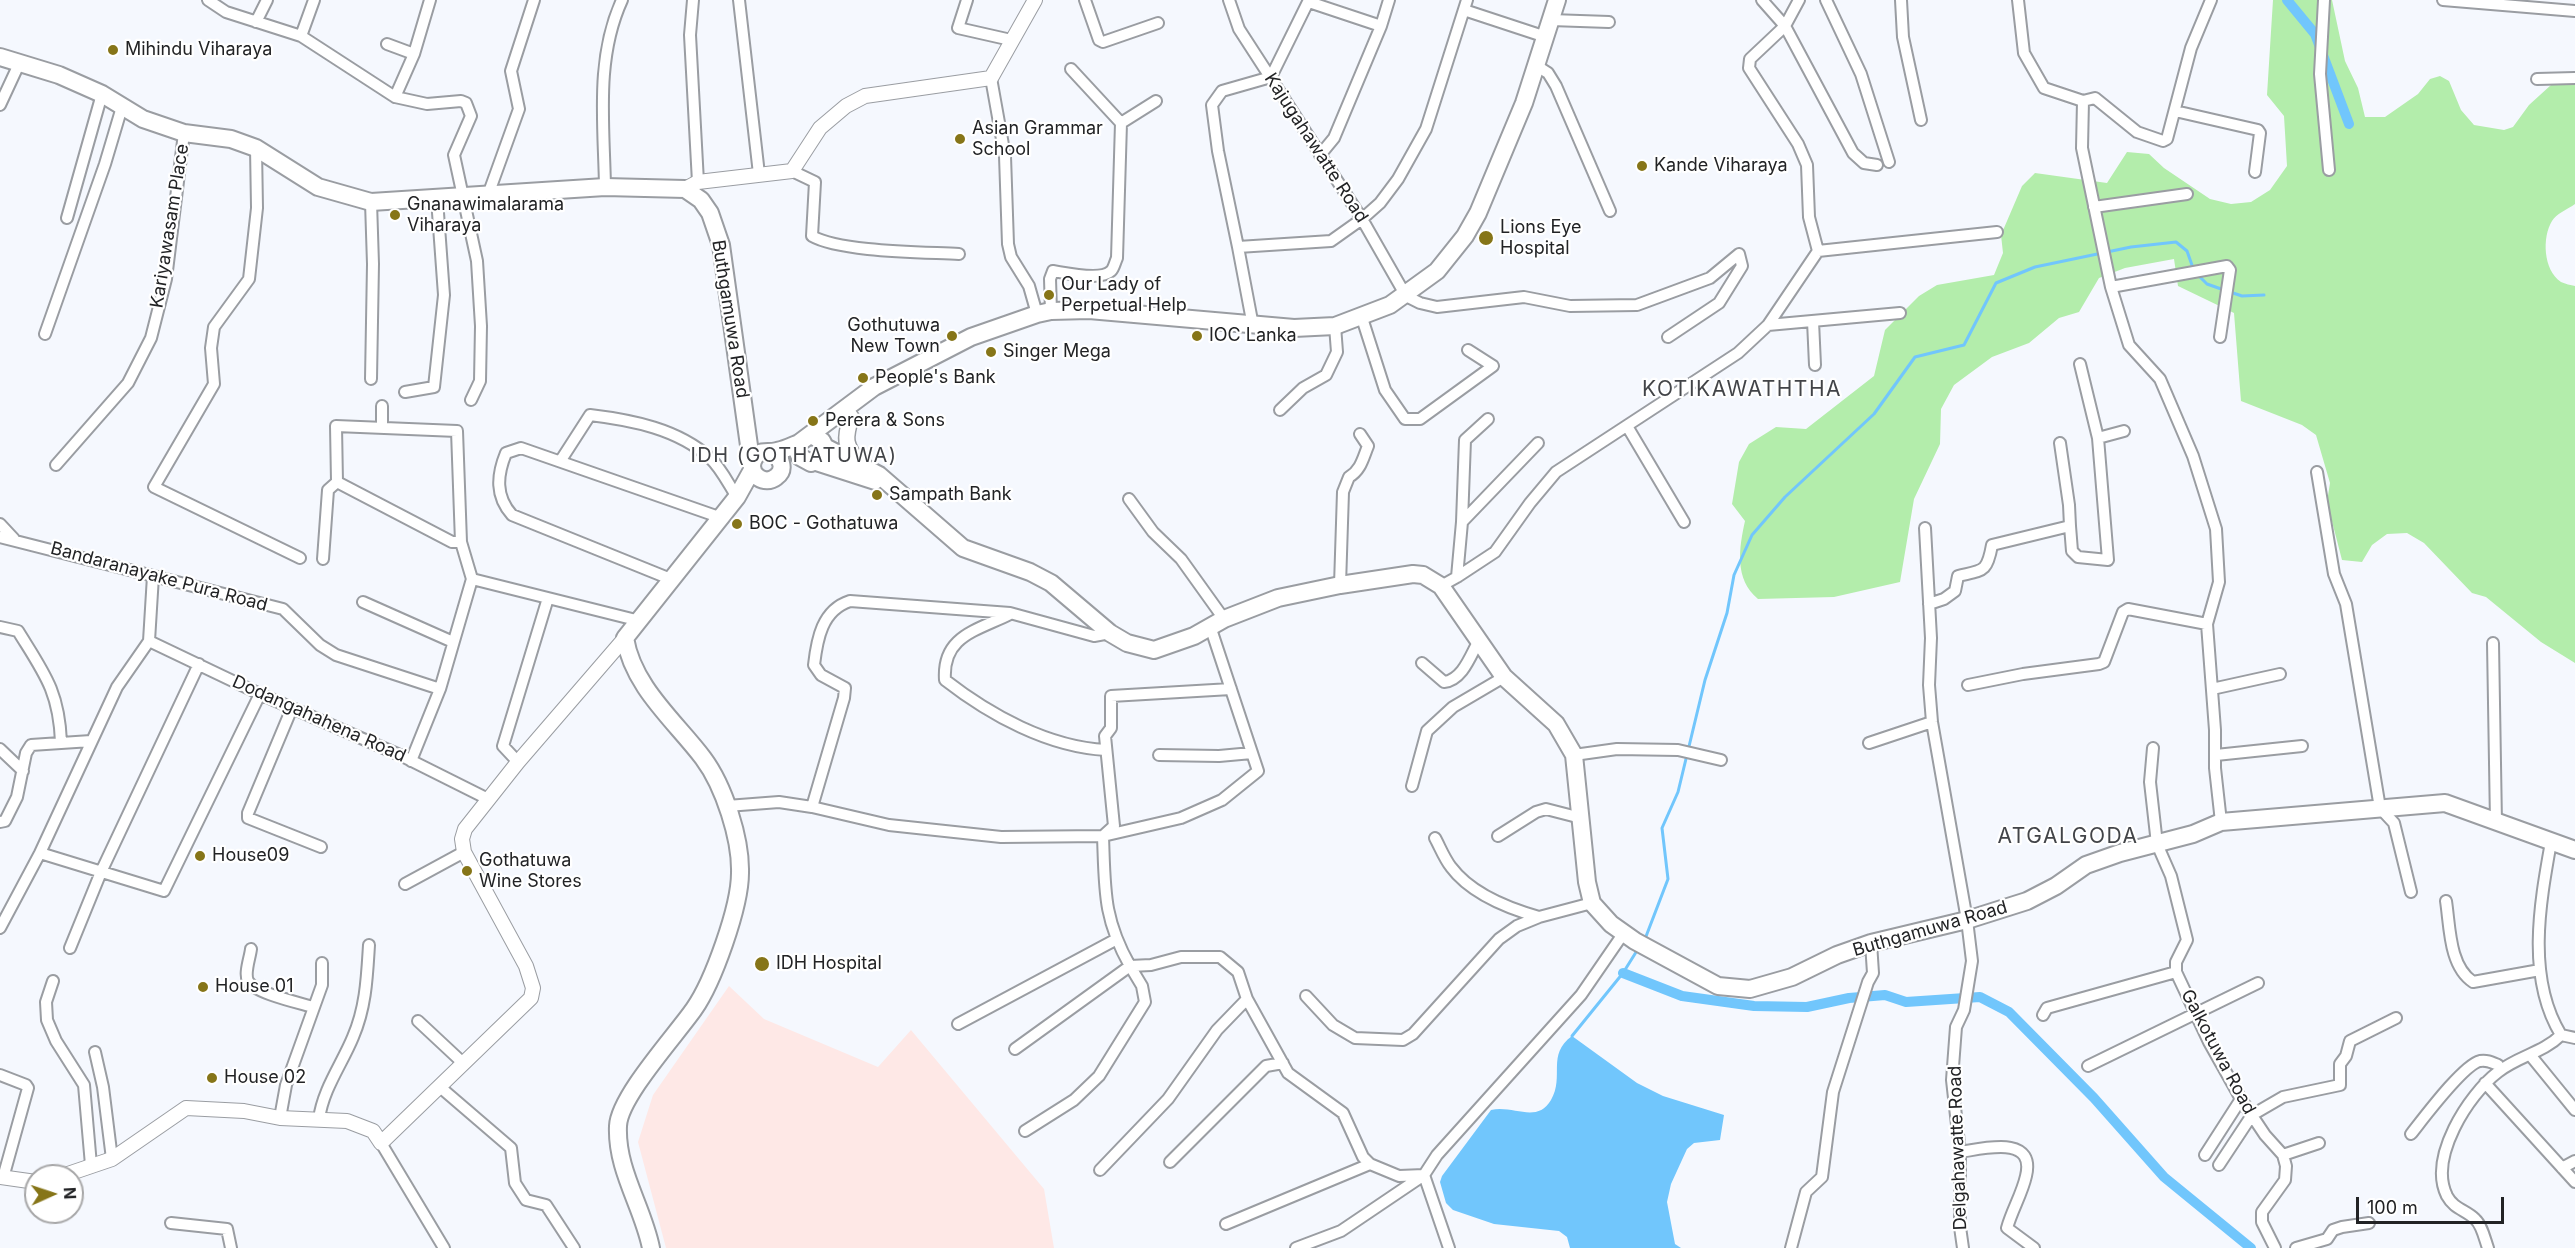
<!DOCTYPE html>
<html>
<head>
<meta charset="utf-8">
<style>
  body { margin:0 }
  #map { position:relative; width:2575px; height:1248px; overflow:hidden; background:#f5f8fe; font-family:Inter,sans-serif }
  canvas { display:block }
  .north { position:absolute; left:24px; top:1164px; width:60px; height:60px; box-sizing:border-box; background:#fff; border:2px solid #a7a7a8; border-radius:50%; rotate:87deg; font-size:16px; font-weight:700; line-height:24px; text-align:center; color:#222325 }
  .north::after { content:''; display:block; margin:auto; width:21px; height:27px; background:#867518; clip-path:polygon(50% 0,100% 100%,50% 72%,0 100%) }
  .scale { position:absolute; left:2356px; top:1197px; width:148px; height:27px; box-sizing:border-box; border:3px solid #222325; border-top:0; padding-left:8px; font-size:18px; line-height:21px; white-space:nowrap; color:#222325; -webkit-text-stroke:4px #fff; paint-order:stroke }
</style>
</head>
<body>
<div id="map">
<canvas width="2575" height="1248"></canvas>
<div class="north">N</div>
<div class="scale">100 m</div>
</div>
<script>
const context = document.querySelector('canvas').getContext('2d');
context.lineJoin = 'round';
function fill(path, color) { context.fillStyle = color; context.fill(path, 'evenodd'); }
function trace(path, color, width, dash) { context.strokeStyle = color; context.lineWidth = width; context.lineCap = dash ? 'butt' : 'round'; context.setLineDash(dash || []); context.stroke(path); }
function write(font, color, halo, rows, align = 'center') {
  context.font = font + ' Inter,sans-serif'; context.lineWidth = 4.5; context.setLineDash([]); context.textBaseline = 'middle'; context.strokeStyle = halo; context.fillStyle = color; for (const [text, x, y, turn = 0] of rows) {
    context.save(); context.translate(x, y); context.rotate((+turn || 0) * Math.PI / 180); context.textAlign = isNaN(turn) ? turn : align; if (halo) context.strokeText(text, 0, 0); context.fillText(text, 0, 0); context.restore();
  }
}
const medical = new Path2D(`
  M729,986L764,1019L878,1067L911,1030L1044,1189L1054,1248H666L638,1142L653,1095Z`);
const green = new Path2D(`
  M2273,0H2332L2345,61L2358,88L2365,117H2385L2418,94L2430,79L2440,76L2449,81L2461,110L2474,125L2504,130L2513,127L2529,105L2551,85L2575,84V204C2568,209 2556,214 2552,221C2542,237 2543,270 2561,282C2565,284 2571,285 2575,286V663L2541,642L2486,597L2472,593L2424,543L2407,533L2387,534L2372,545L2362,562L2342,560L2327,502L2330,483L2316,435L2302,425L2241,401L2234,313L2178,286L2174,259L2125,268L2099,278L2079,312L2059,318L2029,343L1992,357L1954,385L1941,409L1940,444L1914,499L1900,582L1834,597L1758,599C1734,579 1739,548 1745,521L1732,504L1739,462L1749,444L1776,427L1806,429L1874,376L1885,330L1919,296L1937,285L1994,275L2003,253L2001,235L2022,186L2035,173L2107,183L2127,152L2149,154L2164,168L2210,199L2231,204L2251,202L2270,190L2287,166L2284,116L2267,95Z`);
const water = new Path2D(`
  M1572,1036L1637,1083L1663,1096L1724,1115L1720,1140L1694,1143L1687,1149L1671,1184L1667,1202L1675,1244L1681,1248H1570L1567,1237L1559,1231L1494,1224L1453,1210L1446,1203L1440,1182L1442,1176L1491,1110C1514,1105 1537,1124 1551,1100C1565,1076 1546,1055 1572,1036Z`);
const stream = new Path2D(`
  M2197,274L2207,284L2224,290
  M2230,292L2242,296L2264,295
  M1645,939L1668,879L1662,828L1678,792L1705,680L1727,613L1734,575L1752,535L1785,497L1874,414L1915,357L1964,345L1996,283L2035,267L2131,247L2176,242L2187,251L2193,268
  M1572,1036L1623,973L1638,949`);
const canal = new Path2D(`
  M2287,0L2315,34L2349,124
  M1623,973L1682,996L1754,1006L1807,1007L1849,998L1885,995L1906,1002L1980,997L2009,1012L2094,1098L2164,1177L2251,1248`);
const minor = new Path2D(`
  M208,0L226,12L301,36L395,97L427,104L461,101L466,103L471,116L454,155L477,261L481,326L480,381L471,400
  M693,0L690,35L698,182
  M739,0L759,174
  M967,0L958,28L1011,40
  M1085,0L1099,40L1103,42L1158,23
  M1229,0L1239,29L1362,219L1406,296L1420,303L1437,307L1524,297L1570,306L1637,305L1710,278L1739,254L1742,266L1719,303L1668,337
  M1309,0L1271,77L1222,91L1212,105L1218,151L1238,247L1331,241L1362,219L1380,203L1398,179L1426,129L1467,0
  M1762,0L1785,26L1853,153L1864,163L1877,165
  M1826,0L1861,74L1889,162
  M1901,0L1903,37L1921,120
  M2018,0L2024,53L2044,88L2083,101L2082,148L2111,287L2129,345L2160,379L2193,456L2216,529L2219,582L2207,624L2215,730V768L2221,822
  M2324,0L2320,74L2329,170
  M2443,0L2575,11
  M1309,2L1381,26
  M1464,10L1546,37
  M1551,20L1609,22
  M256,22L267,0
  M301,36L314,0
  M387,44L414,54
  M1537,66L1548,73L1556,86L1610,211
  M1071,69L1121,123L1156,101
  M991,78L1005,156L1008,244L1011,257L1029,286L1037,314
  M2537,79L2575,78
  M395,97L414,54L430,0
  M2083,101L2095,98L2137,132L2163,141L2167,139L2191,48L2211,0
  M0,105L19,64
  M2175,111L2258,130L2260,133L2255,172
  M256,148L257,208L249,279L214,327L211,348L214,384L154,487L300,558
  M1320,155L1334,138L1381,26L1389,0
  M792,171L815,182L812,236C840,252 923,252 959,254
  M605,187C604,124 595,59 622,0
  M488,195L519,109L511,71L534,0
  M371,202L373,264L371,379
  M2094,207L2187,194
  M67,218L102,94
  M1238,247L1253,326
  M1818,251L1997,232
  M2111,287L2227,266L2230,270L2220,337
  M1051,311L1050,279L1053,271C1066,273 1101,281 1111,271C1114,268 1115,262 1117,258L1121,123
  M1362,318L1385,390L1405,419H1420L1493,366L1468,350
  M1813,321L1815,365
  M1768,325L1900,313
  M45,334L105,164L122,107
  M405,392L434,387L444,295L437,199
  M1280,410L1303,388L1326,375L1337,352L1335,326
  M1627,426L1684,522
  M382,428V406
  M2098,438L2124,431
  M2060,443L2069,505L2070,526
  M561,460L590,415C632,420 678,429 710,458C721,468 729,485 737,497
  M56,465L128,383L151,338L166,279L184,133
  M2317,472L2334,574L2346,604L2380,808L2394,823L2411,892
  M1129,499L1153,532L1181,559L1224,619
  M1462,522L1465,440L1488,419
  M0,524L14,539
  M1925,528L1931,638L1929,685L1932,722L1967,920L1972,961L1964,1010L1956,1027L1952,1080L1960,1152V1227L1963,1248
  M0,537L283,609L320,645L336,655L440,689
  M323,559L328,490L337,482
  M1457,577L1495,552L1530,503L1556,472L1738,353L1768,325L1818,251L1809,217L1807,165L1798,144L1749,68L1750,59L1785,26L1799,0
  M472,579L640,621
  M673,580L512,515C495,496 497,475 506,453L521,448L719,517
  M1340,585L1343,492L1349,477C1361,470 1363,458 1368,446L1360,434
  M1441,586L1457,577L1462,522L1538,443
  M363,602L453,642
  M1929,604L1944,599L1955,591L1958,576C1983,570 1987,573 1992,545L2070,526L2072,551L2078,557L2108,560L2098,438L2080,364
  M1010,614C976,631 942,636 945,680C990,715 1048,747 1106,750
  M0,627L18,631C44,673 59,691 61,742
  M149,641L260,694L402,756L488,799
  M2493,643L2496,823
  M1422,663L1444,682C1462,680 1470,657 1478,642
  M1968,685L2023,674L2099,664L2104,662L2123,612L2128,609L2207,624
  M1231,689L1111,696V728L1105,736L1114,826L1103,836C1105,890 1103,918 1130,966L1151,965L1181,957H1220L1238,972L1247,999L1288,1073L1343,1113L1363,1157L1370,1164L1399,1176L1424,1175
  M2212,689L2280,674
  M292,708L248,813V818L321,847
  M1869,743L1932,722
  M2153,748L2150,782L2157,844L2171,876L2187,940L2176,962V972L2209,1042L2241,1099L2265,1135L2283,1155L2286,1166L2285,1180L2262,1212V1222L2275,1248
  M0,749L23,771
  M1159,755L1219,756L1252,753
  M1574,755L1617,749L1678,750L1721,760
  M2216,755L2302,746
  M411,761L440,689L472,579L461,542L457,431L336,426L337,482L452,542H461
  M518,762L503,746L548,598
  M1412,786L1427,731L1453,707L1504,677
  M727,806L779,802L812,807L889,825L1001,837L1103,836L1181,818L1222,800L1258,771L1210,626
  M812,807L844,698L845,688L821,675L814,665C817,639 822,610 850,601L1010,613L1094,636L1110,633
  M0,822L5,821L17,797L26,753L31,745L91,741
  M1498,836L1536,812L1546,809L1581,818
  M1435,838C1440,847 1444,858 1451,867C1471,894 1507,908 1539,917
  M2551,842C2540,903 2526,978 2561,1035L2575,1038
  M40,853L164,891L260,694
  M405,884L464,852
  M2446,901C2450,927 2449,966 2473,982L2540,970
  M0,928L40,853L117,687L149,641L153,576
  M70,948L101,872L199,664
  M251,949C250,958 244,973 248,981C254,993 300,1003 313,1007
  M53,981L46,1002L47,1020L56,1041L84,1085L91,1165
  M1306,996L1333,1025L1355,1038L1403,1040L1413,1034L1499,939L1517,926L1539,917L1592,903
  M2043,1015L2047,1008L2176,972
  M418,1021L463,1063
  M958,1024L1115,940
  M1015,1049L1130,966L1142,986L1145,1002L1099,1076L1074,1100L1025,1131
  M95,1052L103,1087L112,1159
  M2531,1056L2575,1110
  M2088,1066L2258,983
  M0,1075L26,1085L28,1088L3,1178
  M2485,1083L2575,1182
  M440,1087L511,1148L515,1183L526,1200L546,1205L574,1248
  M280,1118L286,1085L322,985V963
  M319,1119C323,1089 342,1064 353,1037C366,1007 367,977 369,945
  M2411,1134C2423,1119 2463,1065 2480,1061C2487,1060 2491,1062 2498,1065L2500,1070
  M381,1143L444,1248
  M1960,1152C1982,1149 2036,1134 2026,1176C2022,1194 2012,1210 2007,1228L2034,1248
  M2205,1155L2241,1099
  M2283,1155L2319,1143
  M1170,1162L1266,1066L1283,1063
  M2219,1165L2252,1115L2283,1097L2340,1085V1064L2346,1056L2350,1041L2396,1018
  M2562,1168L2575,1161
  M1100,1170L1168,1099L1217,1030L1247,999
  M171,1223L227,1229L231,1248
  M1226,1224L1370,1164
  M1296,1248L1341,1231L1424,1175
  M1449,1248L1424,1175L1437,1155L1581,995L1623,934
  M1791,1248L1806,1192L1822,1177L1833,1092L1868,982L1873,973L1871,943
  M2296,1248L2327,1239L2333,1230L2342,1227L2369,1223
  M2488,1248C2485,1240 2482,1225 2475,1219C2466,1210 2454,1209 2447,1196C2428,1158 2468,1095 2498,1072C2518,1056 2543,1053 2561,1035`);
const tertiary = new Path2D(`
  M685,189L698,182L792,171L820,128L846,106L865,96L991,78L1035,0
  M62,1176L112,1159L186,1108L244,1111L280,1118L347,1121L373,1131L381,1143L531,998L533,988L526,966L464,852L462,839L465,829L518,762L625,638
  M0,1177L36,1182`);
const secondary = new Path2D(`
  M851,417C844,440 845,444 858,463`);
const primary = new Path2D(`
  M0,57L59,75L102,94L143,119L184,133L231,139L256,148L318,187L371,202L605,187L685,189L701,200L710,213L721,245L752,467
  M811,435L822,441L825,447L823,456L811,463L800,457L797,450L799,443L874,387L971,337L1037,314L1051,311L1089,310L1294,328L1335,326L1390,305L1437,271L1465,236L1478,213L1524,103L1557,0
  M825,447L879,475L963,548L1030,572L1051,583L1110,633L1127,643L1154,650L1194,636L1224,619L1278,598L1340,585L1413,574L1423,575L1441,586L1504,677L1556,724L1574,755L1587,882L1592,903L1611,924L1635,941L1718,986L1750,989L1792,977L1837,955L1871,943L1967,920L2027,901L2056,886L2086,865L2120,853L2193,834L2221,822L2445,803L2575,850
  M774,452C781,459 786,470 776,477C765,486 748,475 753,461C758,448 767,454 777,451C784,450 792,446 799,443
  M816,462L875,481
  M651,1248C643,1207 616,1170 618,1126C619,1097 676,1035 694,1009C713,982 740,907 740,873C741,839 724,786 703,758C675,721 633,687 625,638L737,497L752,470`);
const markers = [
  [113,50,6,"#867518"],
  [960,139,6,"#867518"],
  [1642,166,6,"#867518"],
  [395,215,6,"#867518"],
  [1486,238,8,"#867518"],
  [1049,295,6,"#867518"],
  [952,336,6,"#867518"],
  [1197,336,6,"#867518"],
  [991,352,6,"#867518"],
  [863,378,6,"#867518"],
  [813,421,6,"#867518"],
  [877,495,6,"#867518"],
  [737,524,6,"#867518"],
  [200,856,6,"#867518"],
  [467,871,6,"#867518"],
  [762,964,8,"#867518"],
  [203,987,6,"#867518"],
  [212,1078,6,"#867518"]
];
const poiNames = [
  ["Mihindu Viharaya",125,50],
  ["Asian Grammar",972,129],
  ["School",972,150],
  ["Kande Viharaya",1654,166],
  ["Gnanawimalarama",407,205],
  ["Viharaya",407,226],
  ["Lions Eye",1500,228],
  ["Hospital",1500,249],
  ["Our Lady of",1061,285],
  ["Perpetual Help",1061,306],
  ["Gothutuwa",940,326,"right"],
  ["New Town",940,347,"right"],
  ["IOC Lanka",1209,336],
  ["Singer Mega",1003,352],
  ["People's Bank",875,378],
  ["Perera & Sons",825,421],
  ["Sampath Bank",889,495],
  ["BOC - Gothatuwa",749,524],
  ["House09",212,856],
  ["Gothatuwa",479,861],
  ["Wine Stores",479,882],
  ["IDH Hospital",776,964],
  ["House 01",215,987],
  ["House 02",224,1078]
];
const streetNames = [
  ["Kajugahawatte Road",1316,148,57],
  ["Kariyawasam Place",170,226,-81],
  ["Buthgamuwa Road",730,319,81],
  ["Bandaranayake Pura Road",159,577,15],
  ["Dodangahahena Road",319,719,24],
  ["Buthgamuwa Road",1930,929,-16],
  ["Galkotuwa Road",2218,1052,62],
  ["Delgahawatte Road",1958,1148,-92]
];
const neighbourhoodNames = [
  ["IDH (GOTHATUWA)",794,456]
];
const quarterNames = [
  ["KOTIKAWATHTHA",1742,390],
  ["ATGALGODA",2068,837]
];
fill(medical, '#fee8e6');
fill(green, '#b3edab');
fill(water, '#71c6fc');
trace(stream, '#71c6fc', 3);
trace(canal, '#71c6fc', 10);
trace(minor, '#9a9da2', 14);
trace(tertiary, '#9a9da2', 16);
trace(secondary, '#9a9da2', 18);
trace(primary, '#9a9da2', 20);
trace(minor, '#fff', 10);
trace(tertiary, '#fff', 14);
trace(secondary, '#fff', 15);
trace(primary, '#fff', 16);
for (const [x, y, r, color] of markers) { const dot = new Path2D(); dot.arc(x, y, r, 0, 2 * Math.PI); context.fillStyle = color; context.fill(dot); trace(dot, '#fff', 2); }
write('18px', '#222325', '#fff', poiNames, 'left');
write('18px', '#222325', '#fff', streetNames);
context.letterSpacing = '1.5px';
write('20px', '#424448', '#fff', neighbourhoodNames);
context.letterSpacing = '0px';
context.letterSpacing = '1.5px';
write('21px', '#424448', '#fff', quarterNames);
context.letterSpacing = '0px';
</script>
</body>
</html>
